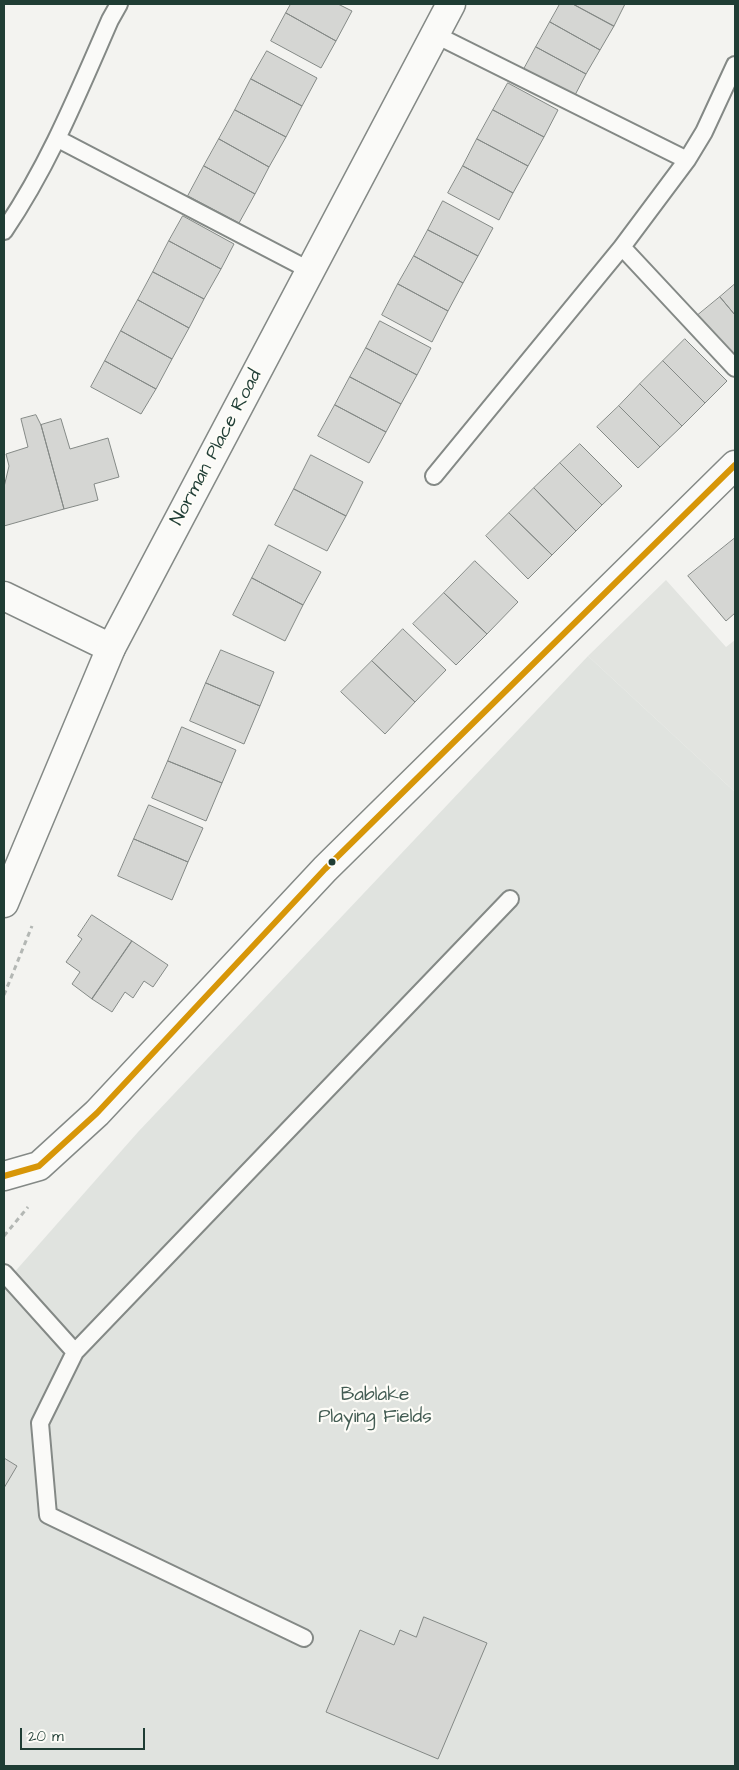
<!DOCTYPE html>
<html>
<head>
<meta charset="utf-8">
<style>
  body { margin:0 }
  #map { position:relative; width:739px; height:1770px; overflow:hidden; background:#f3f3f0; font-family:"Architects Daughter",sans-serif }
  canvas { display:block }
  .frame { position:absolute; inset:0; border:5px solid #1f3d34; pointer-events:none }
  .scale { position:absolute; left:20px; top:1728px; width:125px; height:22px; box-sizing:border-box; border:2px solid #1f3d34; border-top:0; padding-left:6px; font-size:15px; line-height:18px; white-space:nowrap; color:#1f3d34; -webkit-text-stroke:4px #fdfcf7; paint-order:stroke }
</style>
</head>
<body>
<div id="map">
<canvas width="739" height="1770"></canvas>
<div class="frame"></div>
<div class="scale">20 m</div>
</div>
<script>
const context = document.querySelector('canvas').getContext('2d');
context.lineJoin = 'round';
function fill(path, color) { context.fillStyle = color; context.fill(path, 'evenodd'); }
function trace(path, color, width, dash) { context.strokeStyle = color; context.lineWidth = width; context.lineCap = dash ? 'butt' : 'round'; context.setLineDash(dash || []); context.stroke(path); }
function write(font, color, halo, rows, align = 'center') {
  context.font = font + ' "Architects Daughter",sans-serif'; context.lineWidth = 4.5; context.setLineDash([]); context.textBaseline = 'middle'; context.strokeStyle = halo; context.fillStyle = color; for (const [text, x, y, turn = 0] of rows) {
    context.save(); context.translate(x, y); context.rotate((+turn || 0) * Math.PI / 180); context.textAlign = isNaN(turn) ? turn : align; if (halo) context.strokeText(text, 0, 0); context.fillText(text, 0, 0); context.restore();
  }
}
const built = new Path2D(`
  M666,580L726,647L735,640V792L588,656Z`);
const green = new Path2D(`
  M588,656L735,792V1766H4V1284L138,1132Z`);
const building = new Path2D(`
  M291,4H338L352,11L336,41L286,13Z
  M560,4H573L614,26L600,50L550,22Z
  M573,4H625L614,26Z
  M286,13L336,41L321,68L271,41Z
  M550,22L600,50L586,74L536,47Z
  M536,47L586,74L574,97L524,69Z
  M267,51L317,78L302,106L251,79Z
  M251,79L302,106L286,137L235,110Z
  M508,83L558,110L544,137L493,110Z
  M235,110L286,137L269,167L219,139Z
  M493,110L544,137L528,166L477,139Z
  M219,139L269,167L255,194L204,166Z
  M477,139L528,166L513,193L463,166Z
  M204,166L255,194L239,223L188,196Z
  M463,166L513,193L499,220L448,193Z
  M443,201L493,228L478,256L428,230Z
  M183,216L234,244L221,269L169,241Z
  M428,230L478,256L463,283L414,256Z
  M169,241L221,269L204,299L153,272Z
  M414,256L463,283L448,311L398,284Z
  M153,272L204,299L189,328L138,300Z
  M398,284L448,311L432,342L382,315Z
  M735,284V315L720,297Z
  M720,297L735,315V360L698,315Z
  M138,300L189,328L172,359L121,331Z
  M380,321L431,348L417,375L366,348Z
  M121,331L172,359L156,389L105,361Z
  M685,339L727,381L705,403L663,361Z
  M366,348L417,375L401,404L350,377Z
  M105,361L156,389L141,414L91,387Z
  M663,361L705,403L682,426L640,384Z
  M350,377L401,404L386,432L335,405Z
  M640,384L682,426L660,447L619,406Z
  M335,405L386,432L369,463L318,436Z
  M619,406L660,447L638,468L597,427Z
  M36,415L41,425L64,509L4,526V487L9,466L6,454L28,447L21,419Z
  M61,419L70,449L108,438L119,477L94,484L98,500L64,509L41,425Z
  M580,444L622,486L602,505L560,463Z
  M311,455L363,482L346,516L294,489Z
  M560,463L602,505L576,531L534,488Z
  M534,488L576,531L552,555L509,513Z
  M294,489L346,516L327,551L275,525Z
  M509,513L552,555L528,579L486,536Z
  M735,538V613L726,621L688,576Z
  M269,545L321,572L303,605L252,578Z
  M475,561L518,602L487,634L444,593Z
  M252,578L303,605L285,641L233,615Z
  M444,593L487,634L456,665L413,624Z
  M403,629L446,670L415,702L372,661Z
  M221,650L274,672L260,706L206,683Z
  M372,661L415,702L385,734L341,692Z
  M206,683L260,706L244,744L190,721Z
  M182,727L236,750L222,783L168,761Z
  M168,761L222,783L206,821L152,798Z
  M149,805L203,828L188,862L134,839Z
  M134,839L188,862L172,900L118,876Z
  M92,915L132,941L92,999L72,984L80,972L66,962L82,939L78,936Z
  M132,941L168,965L153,987L144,981L133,998L125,992L112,1012L92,999Z
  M4,1458L17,1466L4,1488Z
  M424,1617L487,1643L438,1759L326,1712L360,1630L394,1645L400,1630L416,1637Z`);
const path = new Path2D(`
  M4,995L32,926
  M4,1236L28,1207`);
const lane = new Path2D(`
  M436,35L687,160
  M58,139L311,271
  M4,231C49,165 78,93 110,20L119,4
  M622,247L687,160L704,132L735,65
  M434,476L622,247L735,368
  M4,1273L75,1352L510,899
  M75,1352L40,1423L48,1515L304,1638`);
const street = new Path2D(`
  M4,596L111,648
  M4,1176L39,1166L97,1113L325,869L735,465`);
const secondary = new Path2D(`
  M4,903L111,648L451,4`);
const bus1 = new Path2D(`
  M4,1176L39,1166L97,1113L325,869L735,465`);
const markers = [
  [332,862,4.5,"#1f3d34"]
];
const streetNames = [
  ["Norman Place Road",217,448,-62]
];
const parkNames = [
  ["Bablake",375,1396],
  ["Playing Fields",375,1418]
];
fill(built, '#e2e4e0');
fill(green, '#e0e3df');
fill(building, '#d5d6d3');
trace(building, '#848986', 1);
trace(lane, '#848986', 20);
trace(street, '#848986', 31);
trace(secondary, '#848986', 31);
trace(path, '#b3b7b4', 3, [5, 4]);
trace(lane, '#fafaf8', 16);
trace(street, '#fafaf8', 28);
trace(secondary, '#fafaf8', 28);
trace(bus1, '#d79608', 6);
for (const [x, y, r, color] of markers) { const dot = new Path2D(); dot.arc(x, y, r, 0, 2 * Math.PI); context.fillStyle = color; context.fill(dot); trace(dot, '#fdfcf7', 2); }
write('19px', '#1f3d34', '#fdfcf7', streetNames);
write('19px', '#435c53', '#fdfcf7', parkNames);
</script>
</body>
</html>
